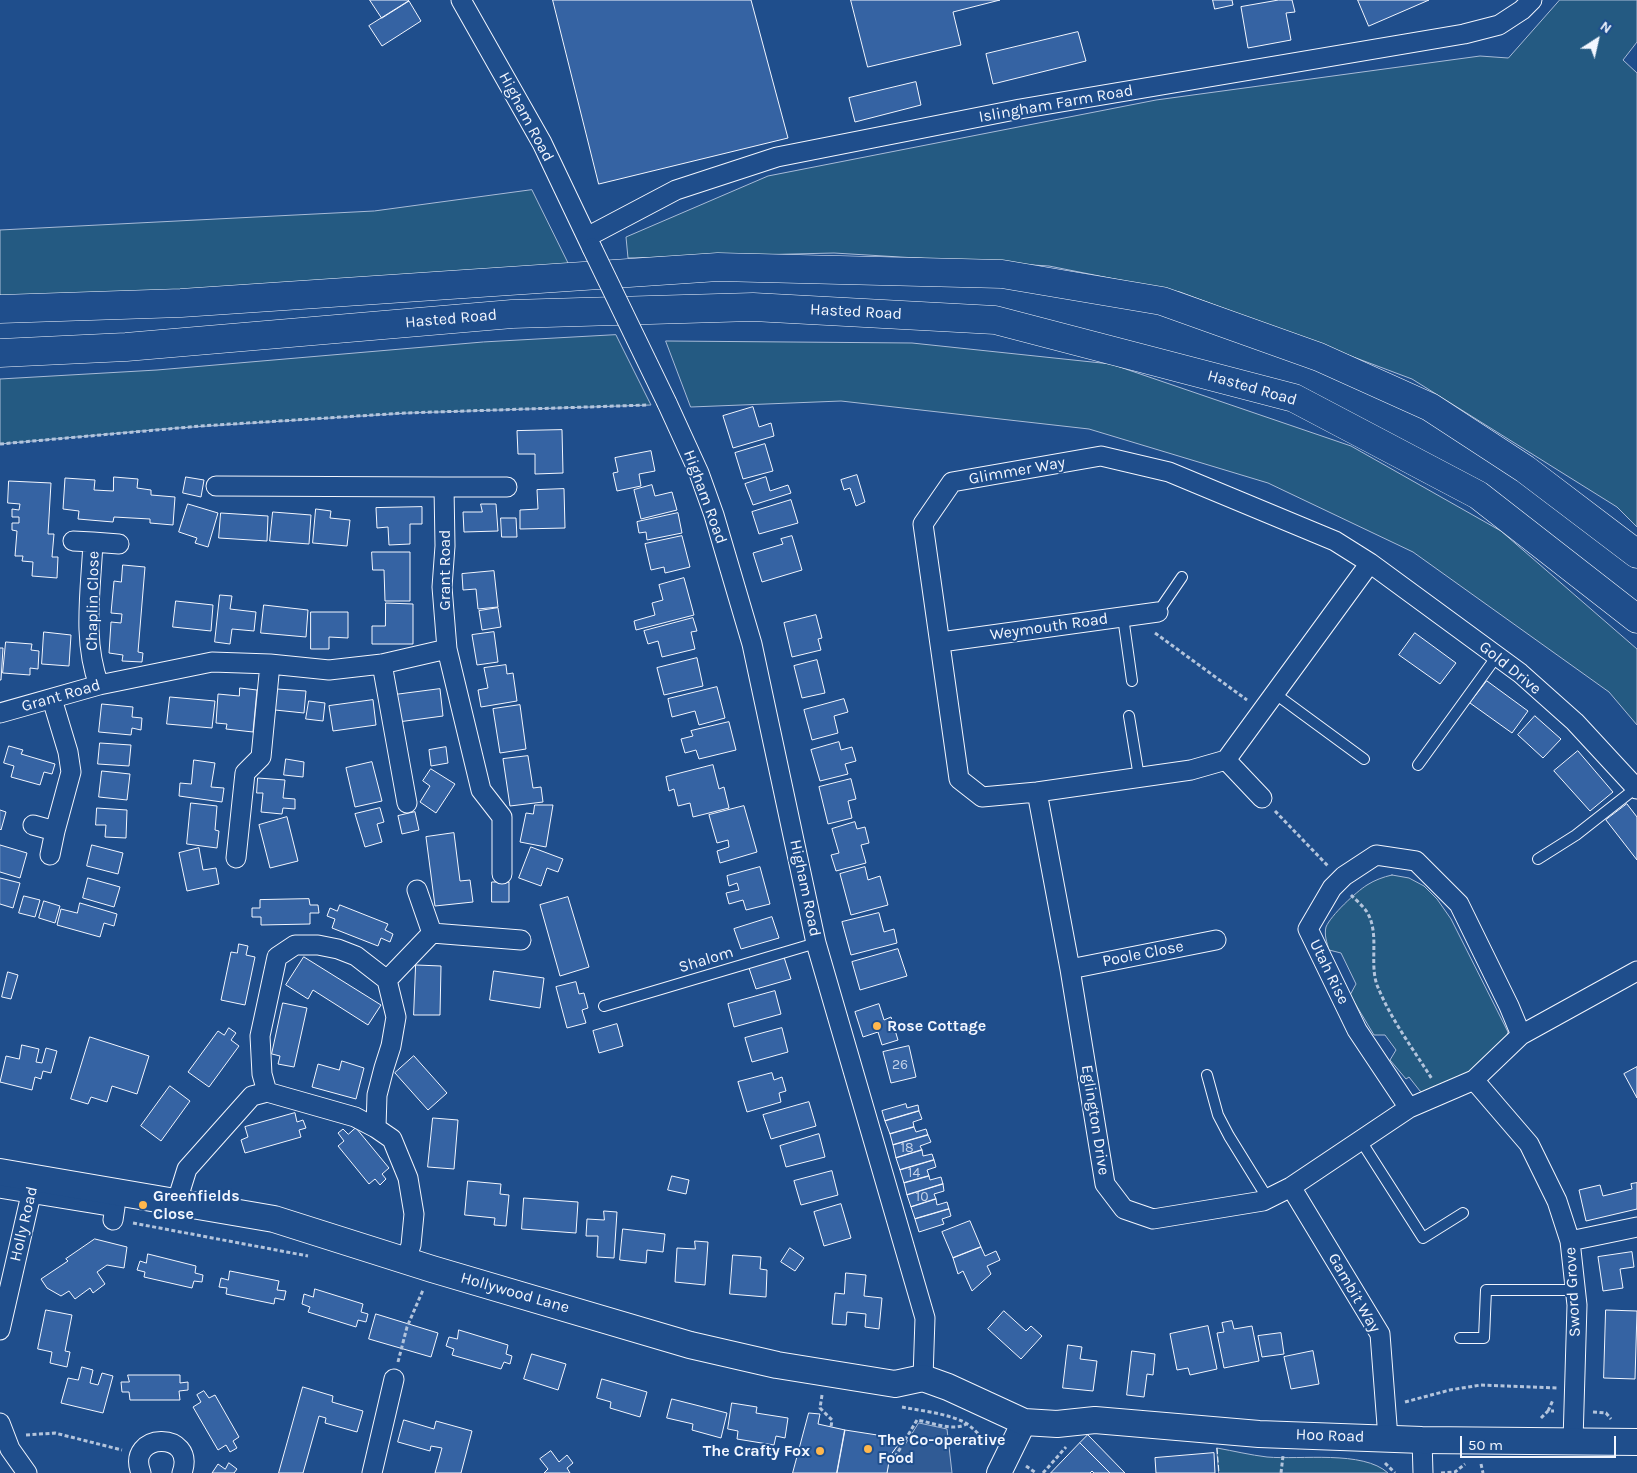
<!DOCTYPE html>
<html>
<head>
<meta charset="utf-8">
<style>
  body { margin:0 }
  #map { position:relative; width:1637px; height:1473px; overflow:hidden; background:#1f4e8c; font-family:Karla,sans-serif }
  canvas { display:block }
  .north { position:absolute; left:1572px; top:15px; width:50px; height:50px; -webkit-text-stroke:4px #1f4e8c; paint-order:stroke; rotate:35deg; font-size:14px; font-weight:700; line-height:20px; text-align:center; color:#f2f6ff }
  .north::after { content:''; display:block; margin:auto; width:18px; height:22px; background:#f2f6ff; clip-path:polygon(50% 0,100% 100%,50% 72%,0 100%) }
  .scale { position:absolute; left:1460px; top:1436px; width:156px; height:22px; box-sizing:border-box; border:2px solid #f2f6ff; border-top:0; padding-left:6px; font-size:15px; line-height:18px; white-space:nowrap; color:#f2f6ff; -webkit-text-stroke:4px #1f4e8c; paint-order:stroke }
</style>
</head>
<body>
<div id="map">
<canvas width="1637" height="1473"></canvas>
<div class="north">N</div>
<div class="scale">50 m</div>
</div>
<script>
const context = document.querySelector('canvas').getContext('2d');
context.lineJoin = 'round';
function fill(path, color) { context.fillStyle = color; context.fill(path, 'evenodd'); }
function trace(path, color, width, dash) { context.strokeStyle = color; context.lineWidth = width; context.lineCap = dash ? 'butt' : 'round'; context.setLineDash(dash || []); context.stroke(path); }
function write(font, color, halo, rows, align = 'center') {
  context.font = font + ' Karla,sans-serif'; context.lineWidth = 4; context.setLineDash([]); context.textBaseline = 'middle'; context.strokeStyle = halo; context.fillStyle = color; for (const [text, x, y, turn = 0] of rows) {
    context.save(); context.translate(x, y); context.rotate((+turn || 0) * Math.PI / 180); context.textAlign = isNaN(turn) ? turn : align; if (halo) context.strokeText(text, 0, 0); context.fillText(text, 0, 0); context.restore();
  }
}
const green = new Path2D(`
  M1560,0H1637V42L1623,60L1637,73V527L1617,507L1412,379L1180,292L1049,266L834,253L628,258L626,237L768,176L1156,100L1480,56L1508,58Z
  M532,190L571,269L0,302V230L374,211Z
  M616,335L651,405L409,413L284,421L163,429L0,444V379L157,370L483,342Z
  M666,341L912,343L1111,364L1351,446L1501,531L1637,649V725L1609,692L1413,552L1268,483L1089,429L841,401L691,407Z
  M1392,875L1409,878L1424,886L1437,899L1451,919L1508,1032L1506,1041L1469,1078L1428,1095L1420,1091L1409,1077L1406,1079L1390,1060L1396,1050L1385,1035H1374L1350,995L1356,984L1341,953L1329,950C1327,943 1324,935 1326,927C1331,915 1356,892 1367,885C1375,880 1383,877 1392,875Z
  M1217,1448C1234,1451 1250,1455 1267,1457C1300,1460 1363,1450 1388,1473H1219Z`);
const parking = new Path2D(`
  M919,1423L947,1429L952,1473H887L890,1456L900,1442L905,1444Z`);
const building = new Path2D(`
  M370,0H408L409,1L382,18Z
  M553,0H751L788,138L599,184Z
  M851,0H1000L953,12L961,45L868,67Z
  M1213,0H1232L1233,5L1215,9Z
  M1279,0H1292L1295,12L1286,13L1291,40L1248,48L1241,7Z
  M1358,0H1429L1369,26Z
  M409,1L421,21L382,46L369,26Z
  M1078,32L1086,61L993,84L986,54Z
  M916,82L921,105L855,122L849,98Z
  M753,407L759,427L771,423L774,436L733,448L723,416Z
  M562,430L563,473L535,474V454H518L517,431Z
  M765,444L773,471L743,479L735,453Z
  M651,451L655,471L639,474L641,486L617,491L613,473L618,472L615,458Z
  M857,475L865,502L856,506L850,488L844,490L841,480Z
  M114,477L138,479L137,488L151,490V495L175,497L173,525L150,523V519L114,517L113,522L78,519L79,511L63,509L65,478L95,480L94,490L113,491Z
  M186,477L204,480L201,497L183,493Z
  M766,477L770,491L788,485L791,493L753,505L745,484Z
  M9,481L51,483L48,534H54L52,557H58L57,578L32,576L33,562L22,561L23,556H15L17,531L12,530V523H19V517H12V509L19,510L20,504L8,503Z
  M652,485L655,496L672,492L677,510L641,519L634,490Z
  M564,489L565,528L520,529V510L538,509L537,490Z
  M791,500L798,523L759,534L752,512Z
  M188,504L218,513L208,547L195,543L197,538L179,532Z
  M481,504H496L498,531L464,532L463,512H482Z
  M422,507V524H410V544L389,545L388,527L377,528L376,508Z
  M316,509L331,511L330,518L350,520L347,546L313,543Z
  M273,512L311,515L309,544L270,541Z
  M221,513L268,516L267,541L219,538Z
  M678,513L682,533L647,540L646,532L639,533L637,522Z
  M501,518H516L517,537H502Z
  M682,536L690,567L665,573L664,567L651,570L645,544Z
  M792,536L802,570L762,582L753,553L783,544L781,539Z
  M372,552H410V601H385L384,570H373Z
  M123,565L145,567L138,652L143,653L142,662L122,661L123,655L109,653L111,622L121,623L122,614L111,613L114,581L121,582Z
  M494,571L498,607L478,609L476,589L463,590L462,574Z
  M684,578L694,615L636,630L634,621L655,615L652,603L663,600L659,585Z
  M220,595L232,596L230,609L256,612L254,631L232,629L230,644L215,642Z
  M176,601L213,605L211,631L173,627Z
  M386,603L413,604V644H372V626H385Z
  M264,605L308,610L306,637L261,633Z
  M498,608L501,627L482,630L479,611Z
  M311,612H348V638L329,637V649H311Z
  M816,615L822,638L818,639L821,650L792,657L784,623Z
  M693,618L697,631L691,632L695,649L662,657L658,641L648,644L644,631Z
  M44,632L71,635L69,666L42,664Z
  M494,632L498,662L477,665L472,635Z
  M1415,633L1456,663L1440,684L1399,655Z
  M6,642L32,644L31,650L39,651L38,669L30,668V675L3,673Z
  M0,648H3L1,680H0Z
  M697,658L703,686L664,695L657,668Z
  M817,660L825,693L802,698L794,666Z
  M506,665L507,674L513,673L517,701L481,707L478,690L488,688L484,668Z
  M1487,681L1528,711L1512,733L1470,703Z
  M717,687L725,718L699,725L695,711L672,717L668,699Z
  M240,688L257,690L253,732L226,729L227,724L216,723L218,694L239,696Z
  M277,689L306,691L304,713L275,710Z
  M440,689L443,716L398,722L394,695Z
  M170,697L215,701L212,728L167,724Z
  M844,699L848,712L834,716L838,733L812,740L804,710Z
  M373,700L376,725L333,731L329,706Z
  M309,701L325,703L323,721L306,719Z
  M102,704L133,707L132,717L142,718L141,730L132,728L131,735L99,732Z
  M520,705L526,749L500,753L493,709Z
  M1535,716L1561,739L1543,758L1518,735Z
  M729,722L736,750L699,759L696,750L685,753L681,739L693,736L691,731Z
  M839,742L841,750L852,747L856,761L845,764L848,774L820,781L811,750Z
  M100,743L131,745L129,766L98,764Z
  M9,746L23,750L21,754L55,764L52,774L44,772L40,785L11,777L14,766L4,763Z
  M446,747L448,763L431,766L429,750Z
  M1578,751L1613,792L1590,811L1554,771Z
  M528,756L533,788L541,787L543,802L510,806L503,759Z
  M286,759L304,762L303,777L284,775Z
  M194,760L215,763L211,787L224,788L222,802L179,796L180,783L191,784Z
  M372,762L382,801L355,807L346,768Z
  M713,765L719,789L724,787L729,808L693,817L690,803L678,806L674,789L669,791L666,777Z
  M431,769L455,784L436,813L420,802L430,786L423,781Z
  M102,771L130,774L127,800L99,797Z
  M258,778L285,780L283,798L295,799V809L283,808L282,814L261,812L263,793H257Z
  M851,779L856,799L848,801L852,818L828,824L819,787Z
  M191,803L217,806L215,830L219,831L217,848L187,844Z
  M1627,804L1637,817V860L1606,820Z
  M535,805H553L546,847L520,842L526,813L533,814Z
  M744,806L757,852L720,863L717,851L729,847L728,840L717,843L709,815Z
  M97,808L127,810L126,838L105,837L106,825H96Z
  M380,808L384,822L377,824L382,842L365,847L355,814Z
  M0,810L6,812L1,830L0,829Z
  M415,812L419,830L402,834L398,816Z
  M287,817L298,861L270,868L259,825Z
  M855,822L857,829L865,827L869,843L861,845L866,863L836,871L831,855L839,853L832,829Z
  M454,833L460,881L470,880L473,902L435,906L426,837Z
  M0,845L27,853L20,878L0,872Z
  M92,845L123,853L118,874L87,866Z
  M531,847L563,859L558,872L547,868L541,886L519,878Z
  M199,848L203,870L216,868L219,884L187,891L179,853Z
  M760,867L770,904L746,910L743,900L729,904L726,893L739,890L737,883L729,886L727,876Z
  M865,867L868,880L880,876L888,905L851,915L840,874Z
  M0,878L20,883L13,908L0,904Z
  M88,878L120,887L114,907L83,898Z
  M492,882H509V902H492Z
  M24,896L40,900L35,917L19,913Z
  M568,897L589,967L560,976L540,905Z
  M309,899L310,905H318L319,913H310V924L261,925V917H252V908H260V900Z
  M44,901L60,906L55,923L39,918Z
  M80,903L117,914L114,926L104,923L100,937L57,925L61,909L77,913Z
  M340,905L388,924L385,930L393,934L390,942L381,938L378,946L332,928L335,919L327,916L330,908L337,911Z
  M879,913L884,932L894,929L897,943L851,955L842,922Z
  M772,917L779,938L741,949L734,929Z
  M239,944L248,946L246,955L255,957L245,1005L221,1000L231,952L237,953Z
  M898,949L907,976L860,990L852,962Z
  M783,954L791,979L756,989L748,965Z
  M304,957L381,1005L368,1025L313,990L308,999L286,985Z
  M416,965L441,966L440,1015H414Z
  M494,971L544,978L540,1008L490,1000Z
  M8,972L18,975L11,999L2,997Z
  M576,982L579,994L584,993L588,1008L582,1010L586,1023L567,1028L556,987Z
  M775,991L781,1014L734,1027L728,1004Z
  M283,1003L307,1008L294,1067L278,1064L280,1056L272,1054Z
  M879,1004L884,1020L891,1017L898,1040L882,1045L878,1032L863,1037L855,1012Z
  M617,1024L623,1046L599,1053L593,1031Z
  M229,1028L236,1033L231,1040L239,1046L209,1087L188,1072L218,1031L224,1035Z
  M782,1028L788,1052L752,1062L745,1038Z
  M90,1037L149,1056L137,1094L112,1086L107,1102L91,1097L88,1104L71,1099Z
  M22,1045L39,1049L36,1062L42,1063L46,1048L57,1051L51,1073L43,1071L41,1079L35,1077L32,1090L0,1082L6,1056L19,1059Z
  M909,1046L916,1077L891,1083L883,1052Z
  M414,1056L447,1093L428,1110L395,1073Z
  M342,1061L364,1068L356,1099L312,1087L318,1064L339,1070Z
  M1637,1067V1098L1624,1074Z
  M772,1073L774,1080L782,1077L786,1091L779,1093L781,1102L747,1112L738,1082Z
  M170,1086L190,1101L161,1141L141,1126Z
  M809,1102L816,1126L771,1139L763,1115Z
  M906,1104L907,1108L918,1105L919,1111L885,1121L882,1111Z
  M919,1111L922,1119L913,1122L914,1127L890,1134L885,1121Z
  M295,1113L297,1122L303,1120L306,1128L299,1130L301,1137L245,1153L241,1140L248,1137L245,1127Z
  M433,1118L458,1120L454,1169L428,1167Z
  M914,1127L916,1132L926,1129L928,1135L893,1145L890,1134Z
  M356,1128L389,1168L382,1174L386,1179L380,1185L375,1179L369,1184L338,1146L344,1141L338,1133L343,1129L348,1134Z
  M819,1134L825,1157L786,1167L780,1146Z
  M928,1135L931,1142L920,1146L922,1150L896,1158L893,1145Z
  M922,1150L923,1156L932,1154L934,1160L900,1170L896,1158Z
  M934,1160L936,1167L927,1170L929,1176L904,1183L900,1170Z
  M832,1171L838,1195L801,1205L794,1181Z
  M672,1176L689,1180L686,1194L668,1190Z
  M929,1176L930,1180L941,1177L943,1184L907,1195L904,1183Z
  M468,1181L501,1184L500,1194L509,1195L506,1226L494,1225L495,1218L465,1215Z
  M1637,1183V1209L1586,1221L1579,1190L1600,1185L1603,1196L1632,1189L1631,1184Z
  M943,1184L944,1191L934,1194L936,1199L911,1207L907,1195Z
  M524,1198L578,1202L576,1233L522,1229Z
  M936,1199L937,1205L947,1202L949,1209L915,1219L911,1207Z
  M841,1204L851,1238L824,1246L814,1212Z
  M949,1209L951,1216L942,1219L944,1224L919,1232L915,1219Z
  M604,1211L617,1212L614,1258L597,1257L598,1236H586L587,1219L604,1220Z
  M970,1221L981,1247L953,1258L942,1232Z
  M623,1229L665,1234L663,1252L647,1250L646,1263L620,1260Z
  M95,1239L127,1247L124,1268L107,1265L97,1272L105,1284L93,1293L90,1288L75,1299L69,1291L61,1296L47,1288L41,1279L68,1261L66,1259Z
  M695,1241L708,1242L705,1285L675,1282L677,1248L695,1249Z
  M981,1247L985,1256L996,1251L1000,1260L987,1266L991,1274L972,1291L963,1271L958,1274L953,1258Z
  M790,1248L804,1258L795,1271L781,1262Z
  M1632,1252L1634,1267L1620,1269L1623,1288L1603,1291L1598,1257Z
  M148,1254L196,1266L195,1273L203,1275L202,1282L194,1281L192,1288L144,1277L145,1272L137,1270L140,1261L146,1263Z
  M733,1255L761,1257L760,1269L767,1270L766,1297L730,1294Z
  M230,1271L279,1281L277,1290L286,1291L284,1300L275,1298L274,1304L226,1294L227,1288L219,1287L221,1278L228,1280Z
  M846,1273L866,1275L864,1296L882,1298L879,1329L865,1327L866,1314L847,1312L846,1325L832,1324L835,1293L844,1294Z
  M315,1289L363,1304L361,1312L368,1314L366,1322L358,1320L356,1327L308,1312L310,1307L302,1304L304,1294L313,1297Z
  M46,1310L72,1315L65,1351L70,1352L67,1367L50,1363L52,1352L38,1349Z
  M1606,1310L1637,1311L1635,1379L1604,1378Z
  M1004,1311L1026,1331L1031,1326L1042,1336L1021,1359L988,1329Z
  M376,1314L438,1333L431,1357L369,1339Z
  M1232,1321L1234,1329L1252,1326L1259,1361L1224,1368L1217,1333L1224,1332L1222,1323Z
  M1208,1326L1217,1369L1190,1375L1188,1368L1177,1370L1170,1334Z
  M459,1330L508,1345L506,1354L512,1356L510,1364L504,1362L501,1369L452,1355L454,1349L446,1346L449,1337L457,1339Z
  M1281,1333L1284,1354L1262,1357L1258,1336Z
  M1068,1345L1082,1347L1080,1359L1097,1361L1093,1391L1063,1388Z
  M1132,1351L1155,1354L1153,1375L1147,1374L1144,1397L1127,1395Z
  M1313,1351L1319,1384L1291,1389L1284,1357Z
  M532,1354L566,1364L558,1390L524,1379Z
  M82,1367L93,1370L90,1383L98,1385L102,1373L113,1376L103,1413L61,1403L68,1378L78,1380Z
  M128,1375H180V1383L188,1382V1390L179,1391L180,1400H130L129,1392H122L121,1382H129Z
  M602,1379L647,1392L640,1417L610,1408L611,1402L597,1398Z
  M303,1387L333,1396L332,1402L363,1411L357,1432L325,1423L326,1418L319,1416L303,1473H279Z
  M204,1391L209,1398L215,1395L239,1437L233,1441L237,1448L230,1452L226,1445L218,1450L193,1407L201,1402L197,1395Z
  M672,1399L727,1413L721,1438L692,1430L693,1424L667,1418Z
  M732,1403L757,1407L756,1413L788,1418L785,1438L776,1436L774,1445L737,1439L738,1431L728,1429Z
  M809,1413L820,1414L818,1424L845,1430L837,1473H793Z
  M404,1420L434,1429L436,1421L472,1431L461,1473H435L442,1448L431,1446L430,1451L398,1442Z
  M845,1430L890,1437L900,1442L890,1456L887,1473H837Z
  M1088,1435L1125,1473H1110L1080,1443Z
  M1080,1443L1110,1473H1094L1092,1471L1090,1473H1051Z
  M551,1451L559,1462L567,1455L573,1463L567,1468L570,1473H544L548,1469L540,1459Z
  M1214,1453L1215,1473H1156L1155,1458Z
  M229,1463L237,1469L234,1473H212L218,1464L225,1469Z`);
const path = new Path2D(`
  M0,444L201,426L405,413L647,405
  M1155,633L1247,700
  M1275,811L1328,866
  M1351,895C1356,900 1363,906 1367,912C1380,934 1369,962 1377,985C1390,1018 1413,1049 1432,1079
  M133,1223L308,1256
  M398,1362L407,1327L423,1290
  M822,1395L820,1408L832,1420L831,1427
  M1405,1402L1450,1390L1481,1385L1557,1388
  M902,1407C922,1411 945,1413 964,1422C973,1427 980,1437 989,1442
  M1548,1411L1553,1400
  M1593,1412L1606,1413L1611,1419
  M1541,1418L1548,1411H1554
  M26,1435L55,1433L122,1450
  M895,1457L917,1420C930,1422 954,1432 966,1424
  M1385,1463L1395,1473
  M1481,1464L1483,1473
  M1026,1466L1036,1473
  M1043,1473L1066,1447
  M1281,1473L1283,1456
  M1441,1473L1455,1472L1465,1464`);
const service = new Path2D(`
  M1158,612L1182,577
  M1123,617L1132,681
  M1274,693L1364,759
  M1129,716L1139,777
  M1418,765L1497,656
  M1538,859L1576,835L1636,788
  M604,1006L816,943
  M1207,1075L1218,1115L1229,1136L1268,1199
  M1361,1141L1423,1238L1463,1213
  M1460,1338H1484L1486,1290H1575`);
const minor = new Path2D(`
  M461,0L542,143L592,248
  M587,237L676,190L777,157L1020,109L1464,34L1499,25L1522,10L1532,0
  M667,403L699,473L714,515L752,644L816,943L925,1318L923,1378
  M216,486L444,487
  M73,541L93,542
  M941,642L1158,612
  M447,649L481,790L502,817V874
  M382,664L407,803
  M99,685C82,640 91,589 93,542L119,544
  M0,713L99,685L212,662L270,664L329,670L382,664L447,649L442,587L445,546L444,487H507
  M1226,760L1191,770L1037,792L982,797L959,779L923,524L952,482L1101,456L1169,472L1335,541L1370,563L1520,673L1575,722L1637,789
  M1037,792L1070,969L1105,1184L1124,1209L1153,1219L1263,1201L1291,1187L1409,1108L1474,1080
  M1262,798L1226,760L1370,563
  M33,825L55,831L71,772L68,752L52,699
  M50,855L55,831
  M236,858L245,773L261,757L270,664
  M417,890L432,933
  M1070,969L1216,940
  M387,980L432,933L521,940
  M267,1092L355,1117L376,1128
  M1409,1108L1357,1030L1308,929L1332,888L1344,876L1376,855L1416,861L1459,904L1509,1006L1521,1035
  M1291,1187L1380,1334L1388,1438
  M0,1188L115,1207L113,1220
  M177,1201L187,1169L252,1096L267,1092L262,1074L260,1036L277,957L295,945H318L338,949L356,956L387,980L396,1017L391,1046L384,1068L377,1095L376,1128L392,1139L408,1178L414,1214L411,1245L406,1260
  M1570,1241L1637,1227
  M0,1330L35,1177
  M0,1423L10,1449L27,1473
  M1422,1440L1423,1473
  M1573,1441L1577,1305L1570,1241L1557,1201L1529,1144L1474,1080L1521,1035L1637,971
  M141,1473C125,1432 197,1430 182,1473
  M372,1473L394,1379`);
const tertiary = new Path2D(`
  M999,1473L1024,1422`);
const secondary = new Path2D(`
  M0,1172L274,1219L432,1269L690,1345L777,1365L895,1384L923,1378L948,1387L1024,1422L1057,1424L1095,1420L1259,1434L1422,1440L1637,1442`);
const primary = new Path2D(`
  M0,309L181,303L718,267L1002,274L1162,301L1319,357L1430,407L1525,469L1637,554
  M0,353L126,347L512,314L753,307L995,320L1294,398L1478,495L1637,619`);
const minorBridge = new Path2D(`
  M592,248L667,403`);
const fence = new Path2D(`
  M1217,1448L1219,1473`);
const markers = [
  [877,1026,5,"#ffb74d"],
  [143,1205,5,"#ffb74d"],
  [868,1449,5,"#ffb74d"],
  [820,1451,5,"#ffb74d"]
];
const numberNames = [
  ["26",900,1065],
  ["18",907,1148],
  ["14",914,1173],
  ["10",922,1197]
];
const streetNames = [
  ["Islingham Farm Road",1056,104,-10],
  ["Higham Road",526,117,62],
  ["Hasted Road",856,312,3],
  ["Hasted Road",451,319,-5],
  ["Hasted Road",1252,388,16],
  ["Glimmer Way",1017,471,-10],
  ["Higham Road",705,497,70],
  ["Grant Road",445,570,-90],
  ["Chaplin Close",93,601,-89],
  ["Weymouth Road",1049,627,-8],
  ["Gold Drive",1510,668,39],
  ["Grant Road",61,696,-16],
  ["Higham Road",805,888,78],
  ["Poole Close",1143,954,-11],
  ["Shalom",706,960,-17],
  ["Utah Rise",1329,972,64],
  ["Eglington Drive",1095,1120,81],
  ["Holly Road",24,1224,-77],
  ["Sword Grove",1573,1292,-93],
  ["Hollywood Lane",515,1293,16],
  ["Gambit Way",1354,1293,60],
  ["Hoo Road",1330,1436,2]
];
const poiNames = [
  ["Rose Cottage",887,1026],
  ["Greenfields",153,1196],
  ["Close",153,1214],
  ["The Co-operative",878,1440],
  ["Food",878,1458],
  ["The Crafty Fox",810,1451,"right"]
];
fill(green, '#245a82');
trace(green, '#a8bbd7', 1);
fill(parking, '#305b95');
trace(parking, '#a8bbd7', 1);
fill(building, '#3563a3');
trace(building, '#f2f6ff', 1);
trace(service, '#f2f6ff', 12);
trace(minor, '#f2f6ff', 21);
trace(tertiary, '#f2f6ff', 26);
trace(secondary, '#f2f6ff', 28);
trace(primary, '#f2f6ff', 29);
trace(path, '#b3c4dc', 3, [4, 2.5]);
trace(service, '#1f4e8c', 10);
trace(minor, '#1f4e8c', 19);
trace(tertiary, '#1f4e8c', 24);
trace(secondary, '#1f4e8c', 26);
trace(primary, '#1f4e8c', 28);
trace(minorBridge, '#f2f6ff', 21, []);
trace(minorBridge, '#1f4e8c', 19);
trace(fence, '#f2f6ff', 1, [6, 2.5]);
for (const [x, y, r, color] of markers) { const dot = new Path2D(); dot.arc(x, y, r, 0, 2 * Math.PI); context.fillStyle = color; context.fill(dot); trace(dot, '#1f4e8c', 2); }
write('14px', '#c3d1e8', null, numberNames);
write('16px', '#f2f6ff', '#1f4e8c', streetNames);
write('bold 16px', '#f2f6ff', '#1f4e8c', poiNames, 'left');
</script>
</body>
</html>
